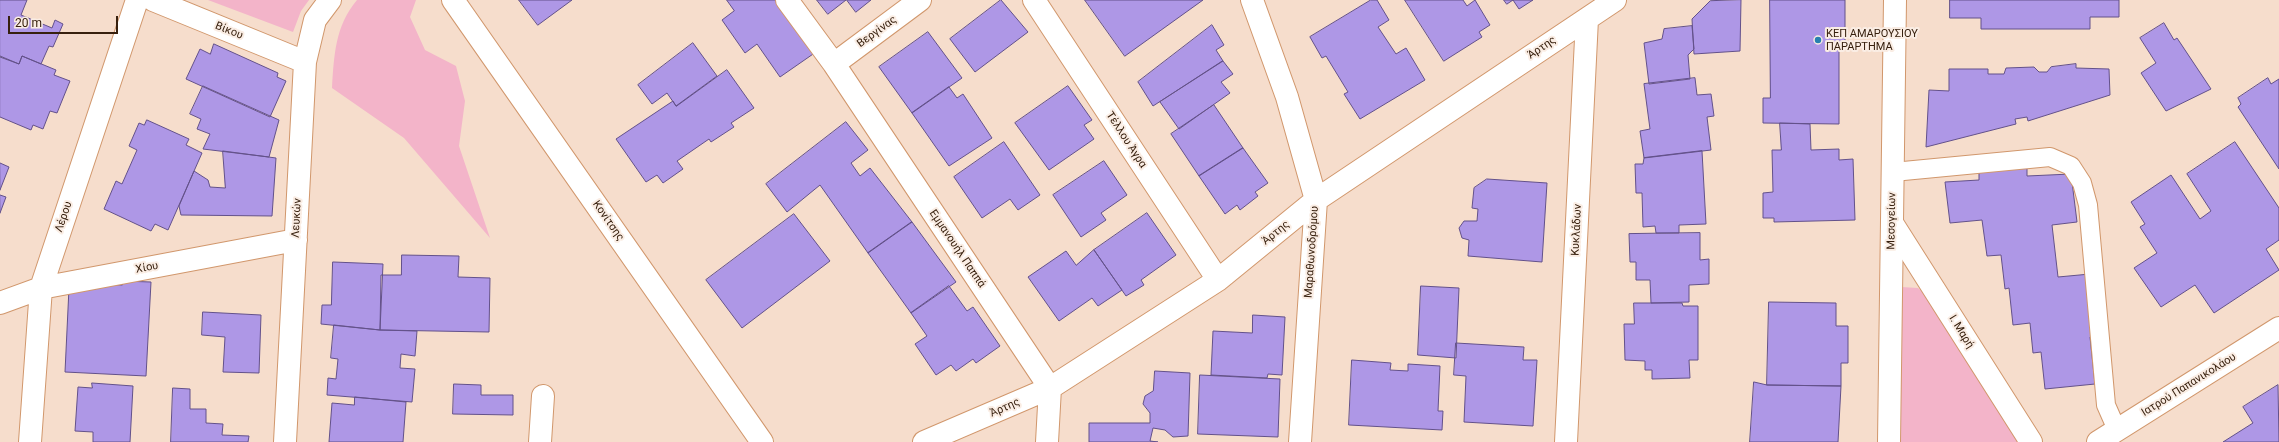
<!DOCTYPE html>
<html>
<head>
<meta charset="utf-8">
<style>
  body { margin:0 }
  #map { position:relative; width:2279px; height:442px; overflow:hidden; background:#f6ddcc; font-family:Roboto,sans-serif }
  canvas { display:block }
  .scale { position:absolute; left:8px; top:16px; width:110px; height:18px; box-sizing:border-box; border:2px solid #37200e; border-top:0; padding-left:5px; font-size:12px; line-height:14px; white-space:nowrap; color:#37200e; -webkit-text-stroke:3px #faede4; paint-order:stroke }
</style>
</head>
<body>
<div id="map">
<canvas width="2279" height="442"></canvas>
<div class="scale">20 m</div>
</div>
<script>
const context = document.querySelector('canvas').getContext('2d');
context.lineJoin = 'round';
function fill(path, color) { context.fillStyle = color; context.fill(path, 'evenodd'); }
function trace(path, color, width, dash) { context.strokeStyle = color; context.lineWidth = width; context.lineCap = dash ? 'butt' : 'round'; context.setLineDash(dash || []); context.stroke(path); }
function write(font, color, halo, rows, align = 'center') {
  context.font = font + ' Roboto,sans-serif'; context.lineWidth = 4; context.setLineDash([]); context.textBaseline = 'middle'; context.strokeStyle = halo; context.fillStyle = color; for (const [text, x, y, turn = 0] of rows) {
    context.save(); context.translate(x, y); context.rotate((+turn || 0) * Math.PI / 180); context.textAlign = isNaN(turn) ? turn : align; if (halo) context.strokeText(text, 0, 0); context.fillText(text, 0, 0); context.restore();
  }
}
const green = new Path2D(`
  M208,0H309L301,11L293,32Z
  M357,0H416L410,17L425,50L456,66L465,101L459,146L490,238L404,138L332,88C334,56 335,26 357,0Z
  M1901,287L1918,288L1934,302L2025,442H1901Z`);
const building = new Path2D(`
  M0,0H27L21,15L52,28L55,20L63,24L53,47L49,46L41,64L22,56L19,64L0,57Z
  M519,0H572L538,25Z
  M727,0H780L816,52L780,77L757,44L745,53L722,20L734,11Z
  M817,0H846L828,14Z
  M847,0H871L856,12Z
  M1001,0L1028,32L975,72L950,39Z
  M1085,0H1203L1125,56Z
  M1371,0H1377L1389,20L1378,27L1396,54L1406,48L1425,80L1360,119L1344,94L1348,92L1326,56L1322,58L1310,37Z
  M1405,0H1463L1467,6L1475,0L1490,25L1479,32L1482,37L1444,61Z
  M1504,0H1533L1519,9L1513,0L1507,4Z
  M1741,0L1740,51L1694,54L1692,19L1710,1Z
  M1770,0H1845V48H1839V124L1763,123V98H1770Z
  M1950,0H2119V17H2090V29H1981V18H1950Z
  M2164,23L2174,40L2177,38L2211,89L2166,111L2141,73L2156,63L2140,38Z
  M1212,25L1224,45L1216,50L1223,61L1153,106L1138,82Z
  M1692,26L1694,49L1688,55L1690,79L1649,84L1644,43L1662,39L1664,29Z
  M928,32L962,78L912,113L879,67Z
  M693,43L717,76L676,106L667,93L652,104L638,85Z
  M214,44L278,73L277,77L286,81L270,117L186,79L200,49L210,54Z
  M0,56L19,64L22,56L56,70L54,75L70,81L57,113L50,111L43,129L33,125L31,130L0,117Z
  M1223,61L1233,74L1221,82L1230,93L1179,129L1160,102Z
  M2076,64V68L2109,69L2110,95L2028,121L2027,117L2015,119L2016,124L1926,147L1929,90L1949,91V69H1988V74H2004L2006,68L2034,67L2039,72H2047L2051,67Z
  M727,70L754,108L731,123L734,127L711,142L709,139L677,161L683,169L663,183L657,175L646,182L616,139L673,101L676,106Z
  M1695,78L1697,95L1711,94L1714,116L1707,117L1711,150L1644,158L1640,131L1650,129L1644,84Z
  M2268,78L2271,84L2279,79V169L2238,107L2241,104L2238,98Z
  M203,86L279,120L269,157L203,149L210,134L197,129L201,119L190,114Z
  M1068,86L1092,120L1084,125L1094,139L1049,170L1015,123Z
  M949,87L957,98L963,94L992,138L949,166L912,113Z
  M1214,105L1243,148L1199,176L1171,134Z
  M147,120L189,139L186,145L202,153L168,230L155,224L151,231L104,209L116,181L122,184L137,150L129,146L139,123L144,125Z
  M846,122L868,150L851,163L860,176L870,168L912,222L868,253L820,185L787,212L766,184Z
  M1780,123L1810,124L1811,150L1839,149V160L1853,159L1855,220L1774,222V218H1763V193L1773,192L1772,150H1781Z
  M1004,142L1040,195L1018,210L1010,199L982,218L954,177Z
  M2235,142L2279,208V240L2266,249L2279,270L2214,313L2195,285L2161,307L2134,268L2157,253L2140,227L2145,224L2131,202L2171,175L2200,219L2211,211L2187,174Z
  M1243,148L1268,183L1255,192L1258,196L1240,210L1237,205L1225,214L1199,176Z
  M223,151L276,158L272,216L181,215L179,206L194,171L208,180L210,187L225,188Z
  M1702,151L1706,224L1679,225V233H1656L1655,226L1643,227L1642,193H1636L1635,164H1643L1644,158Z
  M1104,161L1127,195L1101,213L1106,220L1081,237L1053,195Z
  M0,163L9,167L0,190Z
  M2027,165V176L2071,174L2077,222L2052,225L2058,277L2090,274L2097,337H2090L2095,384L2045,389L2041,352L2033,353L2030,323L2013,325L2009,288L2005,289L2001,255L1987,256L1982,220L1950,223L1945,182L1979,180V168Z
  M1487,179L1547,183L1542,262L1468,256L1469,240L1462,238L1459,228L1464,221H1477L1478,209L1472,208L1474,188Z
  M0,195L6,197L0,213Z
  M1147,213L1176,255L1141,280L1144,285L1126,296L1094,250Z
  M794,214L830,261L742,328L706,280Z
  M912,222L956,282L911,313L868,253Z
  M1700,233V260L1709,259V284L1689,285V302L1651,303L1650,280H1636V262H1630L1629,234Z
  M1094,250L1122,290L1098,306L1092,298L1059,321L1028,277L1066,251L1076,265Z
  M402,255L459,256L458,277L490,278L489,332L380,330L381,275H401Z
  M333,262L383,264L380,330L321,324L322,305H331Z
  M122,281L151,282L146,376L65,372L69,288L96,289V284L122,285Z
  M949,286L967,311L973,307L1000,346L976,363L973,359L956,371L951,365L936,375L915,344L927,336L911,313Z
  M1421,286L1459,288L1456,358L1418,355Z
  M1769,302L1836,303V326H1848V363H1841V386L1767,385Z
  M1634,303H1682L1683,306H1698V360H1689L1690,378L1652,379V370H1645V361L1625,360L1624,324H1634Z
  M203,312L261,315L259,373L223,372L225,337L202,335Z
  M1253,315L1285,317L1282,375L1268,374L1267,378L1211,375L1213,331L1252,333Z
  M334,325L380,330L417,331L415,356L401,354L400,368L415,369L412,402L327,395L328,378L336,379L338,359L331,358Z
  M1456,343L1524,347L1523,360H1537L1533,426L1464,422L1466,376L1454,375Z
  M1352,360L1391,363L1390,370L1408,371V364L1440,366L1438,411H1443L1442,430L1349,425Z
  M1155,371L1190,373L1188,436L1173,437L1165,430L1153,428L1150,441L1158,442H1089V423H1150V413L1143,404L1145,396L1153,391Z
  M1200,375L1280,379L1278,437L1198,434Z
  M1754,382L1767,385L1841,386L1838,442H1750Z
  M92,383L133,386L130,442H93V432L75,431L78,387L92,388Z
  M454,384L481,385V395H513V415L453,414Z
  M2278,385L2279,442H2223L2253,423L2243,407Z
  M173,388L190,389V409H206V423L223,424L222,435L249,436L248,442H171Z
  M355,397L406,402L403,442H329L332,403L354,405Z`);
const lane = new Path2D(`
  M1893,172L2050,157L2071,166L2082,183L2088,205L2106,405L2117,430`);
const street = new Path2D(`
  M153,0L305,62
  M453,0L762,442
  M787,0L834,64L1050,388L1047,442
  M1034,0L1218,280
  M1252,0L1287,97L1316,200L1300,442
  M834,64L920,0
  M1892,223L2031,442
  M0,303L41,288L296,240
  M30,442L41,288L137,0
  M285,442L305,62L315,20L330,0
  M540,442L543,396
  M924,442L1050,388L1218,280L1316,200L1615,0
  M1566,442L1587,19
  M2098,442L2279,328`);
const secondary = new Path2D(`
  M1889,442L1895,0`);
const markers = [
  [1818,40,4,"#2880af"]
];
const streetNames = [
  ["Βίκου",229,31,22],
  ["Βεργίνας",877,32,-36],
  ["Άρτης",1542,48,-34],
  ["Τέλλου Άγρα",1126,140,57],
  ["Λέρου",64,217,-71],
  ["Λευκών",297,218,-87],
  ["Κονίτσης",608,221,55],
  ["Μεσογείων",1892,221,-89],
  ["Κυκλάδων",1577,230,-87],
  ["Άρτης",1276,233,-39],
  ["Εμμανουήλ Παππά",957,249,56],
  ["Μαραθωνοδρόμου",1312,252,-86],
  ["Χίου",147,268,-11],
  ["Ι. Μαρή",1961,332,58],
  ["Ιατρού Παπανικολάου",2189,385,-32],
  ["Άρτης",1005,408,-24]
];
const poiNames = [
  ["ΚΕΠ ΑΜΑΡΟΥΣΙΟΥ",1826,34],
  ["ΠΑΡΑΡΤΗΜΑ",1826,47]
];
fill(green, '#f3b4c9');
fill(building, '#ae97e6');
trace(building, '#63518a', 1);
trace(lane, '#d1976c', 20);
trace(street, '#d1976c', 24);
trace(secondary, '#d1976c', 24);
trace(lane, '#fff', 18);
trace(street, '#fff', 22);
trace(secondary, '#fff', 22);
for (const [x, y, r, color] of markers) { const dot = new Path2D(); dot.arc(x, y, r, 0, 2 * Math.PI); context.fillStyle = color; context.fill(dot); trace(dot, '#faede4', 1.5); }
write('11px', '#37200e', '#faede4', streetNames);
write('11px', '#37200e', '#faede4', poiNames, 'left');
</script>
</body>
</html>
